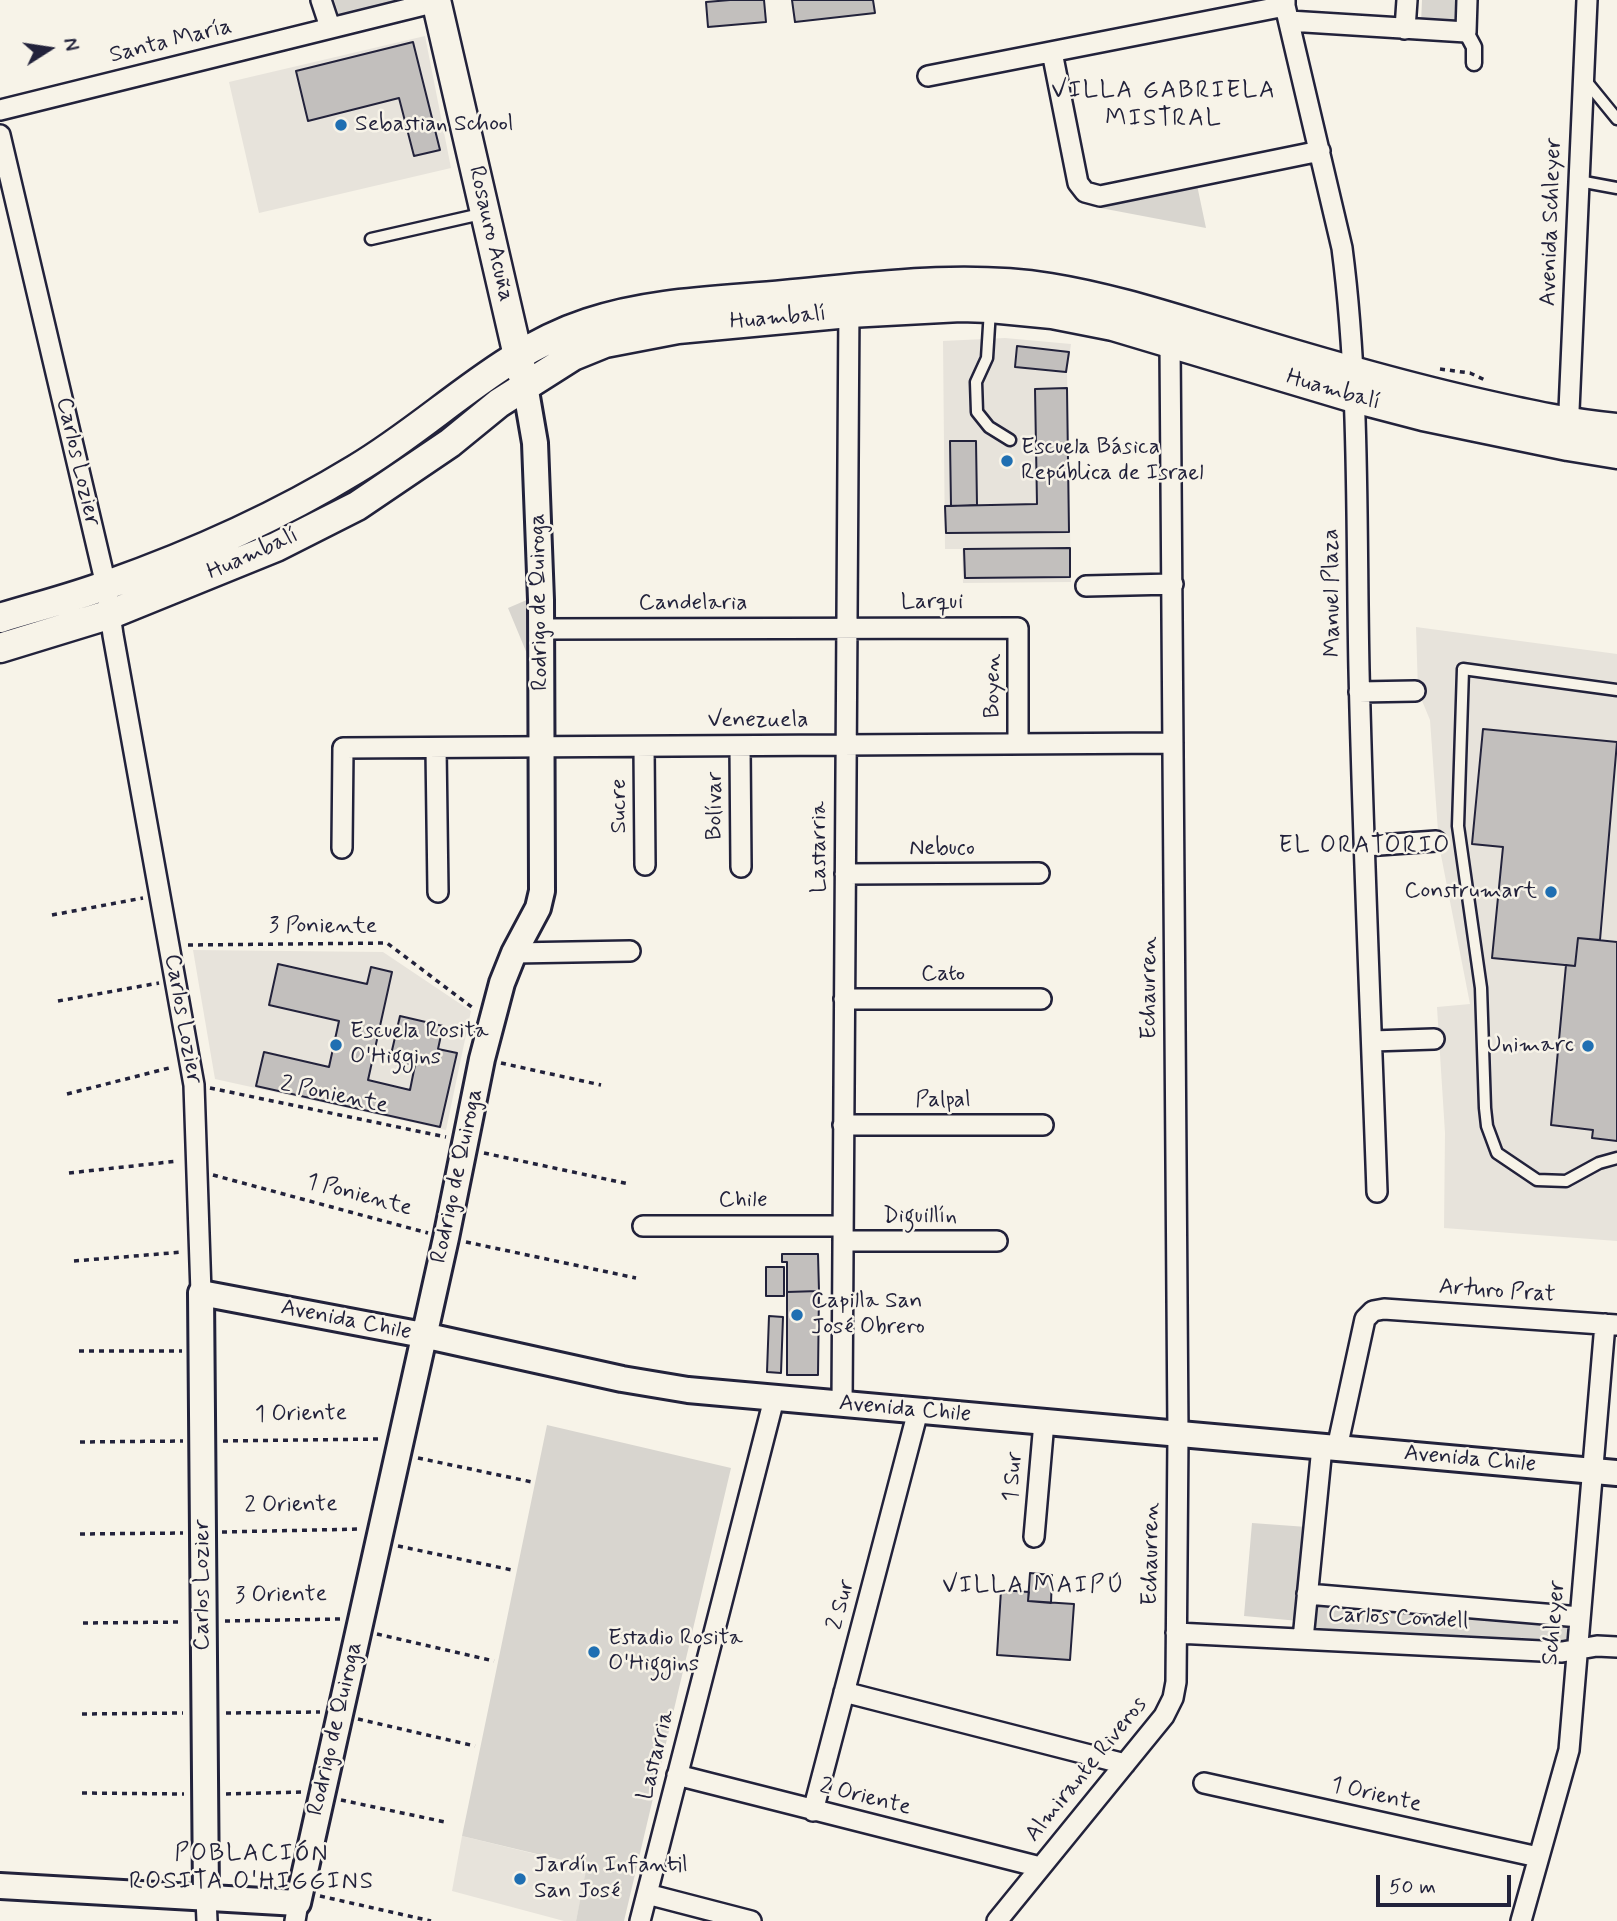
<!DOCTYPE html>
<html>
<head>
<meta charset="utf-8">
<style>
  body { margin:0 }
  #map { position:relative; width:1617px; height:1921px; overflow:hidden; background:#f7f3e8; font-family:Mynerve,sans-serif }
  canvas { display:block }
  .north { position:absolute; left:14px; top:14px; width:70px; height:70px; -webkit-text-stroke:5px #f7f3e8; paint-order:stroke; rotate:78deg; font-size:19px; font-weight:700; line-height:28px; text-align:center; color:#22223b }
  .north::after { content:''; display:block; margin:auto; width:24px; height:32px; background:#22223b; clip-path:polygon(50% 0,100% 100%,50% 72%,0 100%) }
  .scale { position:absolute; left:1376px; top:1875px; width:135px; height:32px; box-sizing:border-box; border:4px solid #22223b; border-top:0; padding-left:9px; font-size:21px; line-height:24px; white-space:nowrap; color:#22223b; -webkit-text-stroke:5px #f7f3e8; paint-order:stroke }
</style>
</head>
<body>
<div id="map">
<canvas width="1617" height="1921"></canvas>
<div class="north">N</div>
<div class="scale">50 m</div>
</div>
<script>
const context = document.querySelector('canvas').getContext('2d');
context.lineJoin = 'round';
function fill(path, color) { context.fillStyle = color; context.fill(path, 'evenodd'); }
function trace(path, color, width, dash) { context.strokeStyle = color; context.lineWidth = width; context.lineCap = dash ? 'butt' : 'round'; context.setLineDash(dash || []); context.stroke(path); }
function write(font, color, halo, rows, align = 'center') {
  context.font = font + ' Mynerve,sans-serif'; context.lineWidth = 5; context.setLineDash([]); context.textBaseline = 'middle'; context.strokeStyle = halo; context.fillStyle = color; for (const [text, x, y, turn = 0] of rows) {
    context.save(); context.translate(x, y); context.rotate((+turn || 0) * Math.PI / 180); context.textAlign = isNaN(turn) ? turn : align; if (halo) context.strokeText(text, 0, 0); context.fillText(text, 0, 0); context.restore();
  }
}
const built = new Path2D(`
  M425,36L451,168L259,213L229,82Z
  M1005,338L1071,344L1067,373L1071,582L963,583L962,549H945L943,341Z
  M1416,627L1617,654V1241L1444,1228L1445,1133L1437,1007L1470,1004L1439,845L1430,720L1418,691Z
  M193,950L383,952L471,1011L446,1130L215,1079Z
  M462,1836L588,1867L576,1921H564L452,1891Z`);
const green = new Path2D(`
  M334,0H419L342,24Z
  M1422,0H1460L1458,27L1421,24Z
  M1197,185L1206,228L1090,206Z
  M529,599L530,661L508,608Z
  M547,1425L731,1468L624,1921H576L587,1866L462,1836Z
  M1252,1523L1307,1527L1299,1621L1244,1616Z
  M1317,1602L1573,1619L1571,1641L1315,1630Z`);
const building = new Path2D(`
  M730,0H764L766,22L708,27L706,2Z
  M792,0H873L875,13L795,22Z
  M413,42L440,150L414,156L399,98L308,121L296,71Z
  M1017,346L1069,352L1066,372L1015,367Z
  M1067,388L1069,532L946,533L945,506L1037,504L1035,389Z
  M950,441H976L977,505L951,506Z
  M1070,548V577L965,578L964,549Z
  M1483,729L1617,742L1600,940L1578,938L1575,966L1492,958L1503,847L1472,844Z
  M1578,938L1617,942V1141L1592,1138L1593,1130L1551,1125L1566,965L1575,966Z
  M278,964L367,984L371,967L392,972L368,1080L410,1090L415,1065L390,1059L400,1016L443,1026L438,1049L457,1053L440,1127L256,1086L264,1052L329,1067L339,1021L269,1005Z
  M782,1254H818L819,1291L787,1292V1262H782Z
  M766,1267H784V1296H766Z
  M819,1291L818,1375H787V1292Z
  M769,1316L783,1317L781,1373L767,1372Z
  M1030,1573L1052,1575L1051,1603L1028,1601Z
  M1001,1590L1029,1592L1028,1601L1074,1604L1070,1660L997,1655Z`);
const path = new Path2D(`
  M1440,369L1470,373L1487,381
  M52,915L143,898
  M188,945L387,943L473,1008
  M58,1001L159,983
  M501,1063L601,1085
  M210,1088L446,1137
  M67,1094L173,1067
  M484,1153L629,1184
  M69,1173L178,1161
  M213,1175L428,1233
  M466,1242L636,1278
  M74,1261L183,1252
  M79,1351H182
  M223,1441L379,1439
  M80,1442L183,1441
  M418,1458L532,1482
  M222,1532L361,1529
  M80,1534L183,1533
  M398,1546L512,1570
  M225,1621L340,1619
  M83,1623L182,1622
  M377,1634L494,1661
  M226,1713L320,1712
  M82,1714L183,1713
  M358,1719L475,1746
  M82,1793L184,1794
  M226,1794L303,1792
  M341,1800L445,1822
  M320,1896L431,1921`);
const service = new Path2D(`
  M1586,81L1617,119
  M1579,181L1617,188
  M371,239L481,214
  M990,310L987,358L976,382L977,412L989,427L1010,440
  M1617,690L1463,669L1458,826L1481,988L1485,1108L1487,1126L1497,1153L1537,1180L1566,1181L1599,1163L1617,1158`);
const pedestrian = new Path2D(`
  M1466,32L1474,47V63`);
const minor = new Path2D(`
  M321,0L330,27
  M1285,0V6L1342,248C1360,385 1356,531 1359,670C1363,844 1371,1018 1377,1192
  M1289,21L1466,32L1467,0
  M1405,29L1407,0
  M1052,52L1078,183L1085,192L1100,196L1320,151
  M928,76L1285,6
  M0,110L436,2
  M0,135L106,585L113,635L194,1085L201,1293
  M1568,433L1587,0
  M1086,586L1173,584
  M541,629L1018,628V744
  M1359,692L1415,691
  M740,746L741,867
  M644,747L645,865
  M436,748L438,892
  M1365,846L1436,841
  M342,848L343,748L1173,743
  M845,874L1039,873
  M514,953L630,951
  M844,999H1041
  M1372,1041L1434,1039
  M843,1125H1043
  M643,1226H843
  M843,1241H997
  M842,1405L849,303
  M1337,1448L1365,1319L1373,1311L1384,1309L1616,1325
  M1034,1537L1044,1422
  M1307,1594L1580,1617
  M1176,1633L1562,1652L1597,1646L1617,1647
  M1303,1639L1322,1447
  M844,1692L1125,1764
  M677,1775L1040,1867
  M1204,1783L1538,1857
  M813,1811L918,1411
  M647,1894L751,1921
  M206,1898L207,1921
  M295,1921L298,1903
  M640,1921L774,1399
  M997,1921L1164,1716L1173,1698L1176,1682L1178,1434L1170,343
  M1521,1921L1569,1750L1605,1324`);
const tertiary = new Path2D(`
  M0,1886L298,1903L446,1238L482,1059L502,983L514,953L538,908L542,891L541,600L535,443L525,385
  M206,1898L201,1293L423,1335L622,1379L688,1390L1617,1473`);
const secondary = new Path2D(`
  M436,0L522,373
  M0,618C36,607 72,598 107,585C192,555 279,516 356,469C435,422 499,352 588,323C651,302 718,301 784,295C871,287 962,274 1050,288C1112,298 1172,318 1233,336C1315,361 1397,385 1482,404C1526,414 1571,424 1617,428
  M0,648L111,614L276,547L357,506L450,443L499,403L573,356L605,343L678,329L849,313L961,307L990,308L1052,314L1113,326L1354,398L1423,416L1568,446L1617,454`);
const markers = [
  [341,125,7,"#1f6fb2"],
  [1007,461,7,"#1f6fb2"],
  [1551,892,7,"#1f6fb2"],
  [336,1045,7,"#1f6fb2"],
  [1588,1046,7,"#1f6fb2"],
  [797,1315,7,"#1f6fb2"],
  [594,1652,7,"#1f6fb2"],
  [520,1879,7,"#1f6fb2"]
];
const streetNames = [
  ["Santa María",171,42,-14],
  ["Avenida Schleyer",1552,222,-88],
  ["Rosauro Acuña",490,234,77],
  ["Huambalí",778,319,-5],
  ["Huambalí",1333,391,16],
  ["Carlos Lozier",77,462,77],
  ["Huambalí",253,555,-24],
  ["Manuel Plaza",1333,593,-91],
  ["Rodrigo de Quiroga",540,602,-91],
  ["Larqui",932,603],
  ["Candelaria",693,604],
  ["Boyen",994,686,-90],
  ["Venezuela",758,721],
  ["Sucre",620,806,-90],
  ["Bolívar",716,806,-90],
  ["Lastarria",820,847,-90],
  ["Nebuco",942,849],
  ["3 Poniente",323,927],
  ["Cato",943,975],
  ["Echaurren",1150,988,-90],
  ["Carlos Lozier",182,1019,80],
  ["2 Poniente",334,1096,12],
  ["Palpal",943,1101],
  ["Rodrigo de Quiroga",458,1176,-78],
  ["1 Poniente",359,1196,15],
  ["Chile",743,1201],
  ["Diguillín",920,1217],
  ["Arturo Prat",1497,1292,4],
  ["Avenida Chile",346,1321,11],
  ["Avenida Chile",905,1410,5],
  ["1 Oriente",301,1415,-1],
  ["Avenida Chile",1470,1460,5],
  ["1 Sur",1014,1477,-85],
  ["2 Oriente",291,1506,-1],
  ["Echaurren",1152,1554,-89],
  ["Carlos Lozier",203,1585,-90],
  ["3 Oriente",281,1596,-1],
  ["2 Sur",842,1605,-75],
  ["Carlos Condell",1398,1619,3],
  ["Schleyer",1555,1623,-85],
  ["Rodrigo de Quiroga",336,1729,-77],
  ["Lastarria",657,1755,-76],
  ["Almirante Riveros",1087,1770,-51],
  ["1 Oriente",1376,1796,13],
  ["2 Oriente",865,1798,14]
];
const poiNames = [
  ["Sebastian School",355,125],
  ["Escuela Básica",1021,448],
  ["República de Israel",1021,474],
  ["Construmart",1537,892,"right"],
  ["Escuela Rosita",350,1032],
  ["O'Higgins",350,1058],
  ["Unimarc",1574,1046,"right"],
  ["Capilla San",811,1302],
  ["José Obrero",811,1328],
  ["Estadio Rosita",608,1639],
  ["O'Higgins",608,1665],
  ["Jardín Infantil",534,1866],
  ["San José",534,1892]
];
const neighbourhoodNames = [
  ["VILLA GABRIELA",1164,92],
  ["MISTRAL",1164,120],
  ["EL ORATORIO",1365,847],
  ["VILLA MAIPÚ",1034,1587],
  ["POBLACIÓN",252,1855],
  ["ROSITA O'HIGGINS",252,1883]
];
fill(built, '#e7e3db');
fill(green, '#d8d5cf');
fill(building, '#c2bfbd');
trace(building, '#22223b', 2);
trace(service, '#22223b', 15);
trace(pedestrian, '#22223b', 19);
trace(minor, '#22223b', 24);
trace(tertiary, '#22223b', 30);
trace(secondary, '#22223b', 33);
trace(path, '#22223b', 3.5, [5, 5]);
trace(service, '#f7f3e8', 10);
trace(pedestrian, '#f7f3e8', 14);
trace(minor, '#f7f3e8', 19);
trace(tertiary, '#f7f3e8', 24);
trace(secondary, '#f7f3e8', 28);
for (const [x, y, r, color] of markers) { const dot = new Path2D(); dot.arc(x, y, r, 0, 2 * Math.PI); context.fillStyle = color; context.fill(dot); trace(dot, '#f7f3e8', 2.5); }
write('23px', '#22223b', '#f7f3e8', streetNames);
write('23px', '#22223b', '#f7f3e8', poiNames, 'left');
context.letterSpacing = '2px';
write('24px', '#22223b', '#f7f3e8', neighbourhoodNames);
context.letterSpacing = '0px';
</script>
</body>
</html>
